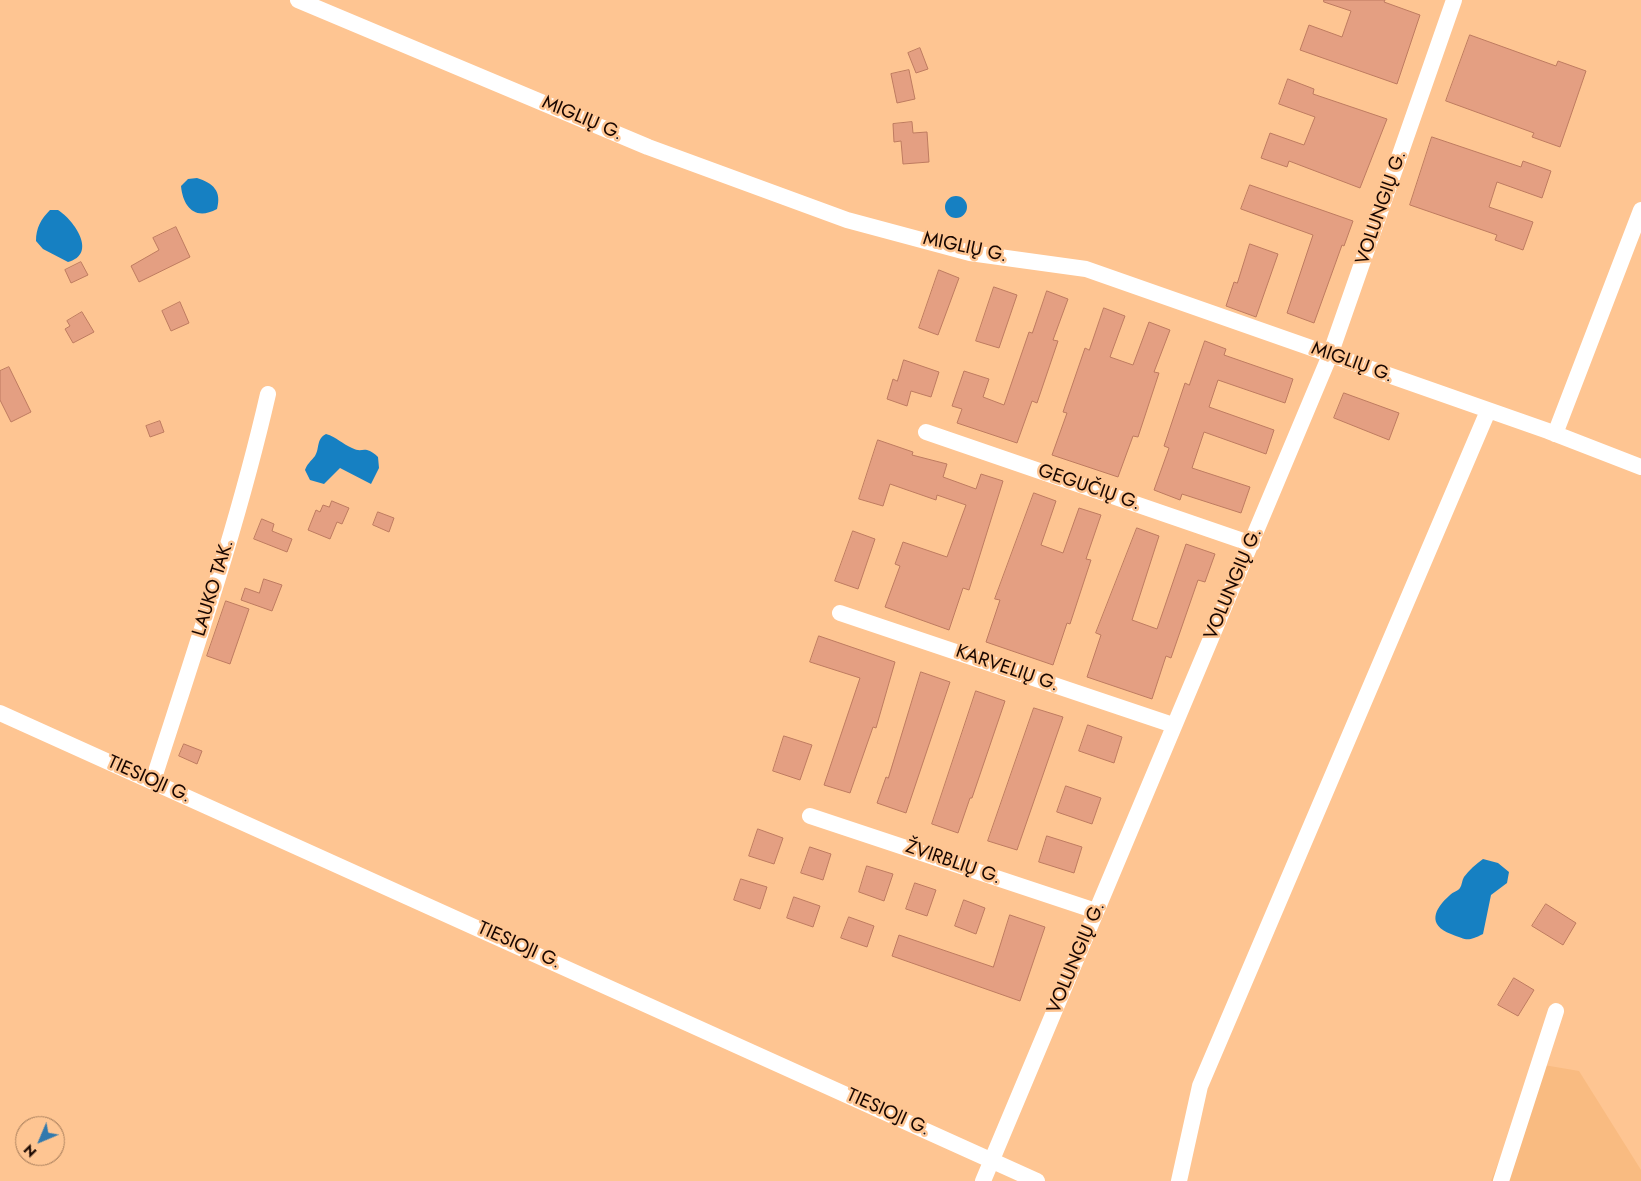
<!DOCTYPE html>
<html>
<head>
<meta charset="utf-8">
<style>
  body { margin:0 }
  #map { position:relative; width:1641px; height:1181px; overflow:hidden; background:#fec592; font-family:Jost,sans-serif }
  canvas { display:block }
  .north { position:absolute; left:15px; top:1116px; width:50px; height:50px; box-sizing:border-box; background:#fec592; border:1px solid #a27958; border-radius:50%; rotate:225deg; font-size:14px; font-weight:700; line-height:20px; text-align:center; color:#180600 }
  .north::after { content:''; display:block; margin:auto; width:18px; height:22px; background:#3179ad; clip-path:polygon(50% 0,100% 100%,50% 72%,0 100%) }
</style>
</head>
<body>
<div id="map">
<canvas width="1641" height="1181"></canvas>
<div class="north">N</div>
</div>
<script>
const context = document.querySelector('canvas').getContext('2d');
context.lineJoin = 'round';
function fill(path, color) { context.fillStyle = color; context.fill(path, 'evenodd'); }
function trace(path, color, width, dash) { context.strokeStyle = color; context.lineWidth = width; context.lineCap = dash ? 'butt' : 'round'; context.setLineDash(dash || []); context.stroke(path); }
function write(font, color, halo, rows, align = 'center') {
  context.font = font + ' Jost,sans-serif'; context.lineWidth = 5; context.setLineDash([]); context.textBaseline = 'middle'; context.strokeStyle = halo; context.fillStyle = color; for (const [text, x, y, turn = 0] of rows) {
    context.save(); context.translate(x, y); context.rotate((+turn || 0) * Math.PI / 180); context.textAlign = isNaN(turn) ? turn : align; if (halo) context.strokeText(text, 0, 0); context.fillText(text, 0, 0); context.restore();
  }
}
const built = new Path2D(`
  M1538,1064L1579,1071L1641,1170V1181H1491Z`);
const water = new Path2D(`
  M197,178C213,183 222,191 217,209C195,221 183,207 181,186L188,179Z
  M945 207a11 11 0 1 1 22 0a11 11 0 1 1-22 0Z
  M50,210H58C74,220 98,254 68,262L43,249L36,241C36,228 41,219 50,210Z
  M326,434C337,437 342,444 352,448C363,454 364,444 378,457L379,468L371,484L340,468L324,484L310,480L305,470C307,464 311,461 315,456C320,448 316,439 326,434Z
  M1483,859L1498,863L1509,872L1507,883L1491,895L1483,934C1467,942 1467,940 1451,934C1427,925 1434,909 1450,895C1453,892 1458,891 1460,888C1462,885 1462,880 1464,877C1469,870 1476,864 1483,859Z`);
const building = new Path2D(`
  M1324,0H1385L1384,2L1420,15L1397,84L1300,50L1309,25L1342,37L1351,11L1324,2Z
  M1470,35L1556,66L1558,61L1586,71L1560,147L1532,137L1534,133L1446,101Z
  M920,48L928,69L916,73L908,53Z
  M909,70L915,99L897,103L891,74Z
  M1288,79L1314,89L1313,94L1387,119L1360,188L1289,161L1287,167L1261,158L1270,133L1304,145L1315,117L1279,104Z
  M912,122L913,133L927,132L929,162L903,164L901,141L894,142L893,124Z
  M1432,137L1521,167L1523,161L1551,171L1542,198L1497,182L1489,207L1533,222L1523,250L1495,240L1497,235L1410,205Z
  M1250,185L1353,221L1344,246L1342,245L1314,323L1287,313L1313,235L1241,209Z
  M176,227L190,257L139,282L131,266L159,250L153,238Z
  M1250,244L1278,254L1256,317L1226,306L1234,282L1237,283Z
  M81,262L88,275L71,283L65,270Z
  M939,270L959,278L938,335L919,328Z
  M994,287L1017,295L999,348L976,341Z
  M1047,291L1068,299L1053,340L1058,341L1037,403L1032,401L1017,443L957,423L962,409L952,406L964,371L989,379L983,397L1004,405L1029,332L1032,333Z
  M180,302L189,323L171,331L162,311Z
  M1104,308L1125,316L1110,357L1133,365L1149,322L1170,330L1154,372L1159,373L1138,437L1133,436L1118,477L1052,455L1067,413L1063,412L1085,348L1089,350Z
  M82,312L94,332L73,343L65,329L70,326L67,321Z
  M1205,341L1226,349L1224,355L1293,379L1285,403L1218,380L1209,407L1274,430L1266,454L1204,432L1192,468L1250,487L1241,513L1182,494L1180,500L1154,490L1169,448L1164,446L1185,383L1189,385Z
  M904,360L939,372L931,397L911,391L907,406L887,399L893,379L897,381Z
  M9,367L31,412L11,422L0,400V371Z
  M1344,393L1399,413L1389,440L1334,418Z
  M160,421L164,432L150,437L146,426Z
  M878,440L913,452L912,455L947,464L943,477L976,489L981,474L1003,481L969,590L963,588L949,630L885,607L900,566L895,564L903,542L947,557L966,505L937,495L936,500L890,484L883,506L859,499Z
  M1034,493L1056,501L1041,545L1063,553L1079,508L1101,515L1086,559L1091,560L1070,624L1067,623L1053,665L986,642L1000,600L995,599Z
  M332,501L349,508L342,524L337,522L330,539L308,530L316,510L320,512L323,505L329,507Z
  M378,512L394,518L389,532L373,525Z
  M262,519L274,524L272,531L292,539L287,552L254,539Z
  M1137,528L1159,536L1132,620L1157,629L1186,544L1215,554L1205,582L1198,580L1171,658L1166,656L1152,699L1087,677L1101,635L1096,633Z
  M853,531L875,539L858,589L835,581Z
  M264,579L282,585L272,611L241,600L245,588L259,593Z
  M226,601L249,609L230,664L207,656Z
  M819,636L895,662L876,728L873,727L850,793L824,785L860,678L810,662Z
  M921,672L950,682L906,813L877,803L886,777L888,778Z
  M976,691L1005,701L972,798H970L958,833L932,824Z
  M1034,708L1063,717L1017,850L988,841Z
  M1088,725L1122,737L1114,763L1079,751Z
  M784,736L812,745L800,780L773,771Z
  M184,744L202,751L197,764L179,756Z
  M1066,786L1101,798L1092,824L1057,812Z
  M758,829L783,838L774,864L749,856Z
  M1047,836L1082,847L1074,873L1039,862Z
  M810,847L831,854L823,880L801,873Z
  M867,866L893,874L884,901L859,892Z
  M741,879L767,887L760,909L734,900Z
  M915,883L936,890L927,916L906,909Z
  M794,897L820,906L813,927L787,918Z
  M964,900L985,908L976,934L955,926Z
  M1546,904L1576,923L1563,945L1532,926Z
  M1010,915L1045,927L1020,1001L892,956L899,935L993,967Z
  M849,917L874,926L867,947L841,938Z
  M1514,978L1534,990L1518,1016L1498,1005Z`);
const minor = new Path2D(`
  M298,0L648,147L847,220L970,253L1086,269L1548,431L1641,467
  M926,432L1252,544
  M1555,434L1641,210
  M840,613L1173,725
  M0,713L1037,1181
  M153,781C194,653 238,525 268,394
  M810,816L1096,911
  M983,1181L1330,355L1454,0
  M1179,1181L1200,1086L1488,411
  M1501,1181L1556,1011`);
const streetNames = [
  ["MIGLIŲ G.",582,119,23],
  ["VOLUNGIŲ G.",1382,208,-71],
  ["MIGLIŲ G.",965,248,12],
  ["MIGLIŲ G.",1352,363,20],
  ["GEGUČIŲ G.",1089,488,19],
  ["VOLUNGIŲ G.",1234,584,-67],
  ["LAUKO TAK.",214,588,-73],
  ["KARVELIŲ G.",1007,669,19],
  ["TIESIOJI G.",149,780,24],
  ["ŽVIRBLIŲ G.",953,863,19],
  ["TIESIOJI G.",519,946,24],
  ["VOLUNGIŲ G.",1077,958,-67],
  ["TIESIOJI G.",888,1113,24]
];
fill(built, '#f9bb81');
fill(water, '#1680c2');
fill(building, '#e49f82');
trace(building, '#be7b60', 1);
trace(minor, '#fff', 16);
write('19px', '#180600', '#fec592', streetNames);
</script>
</body>
</html>
